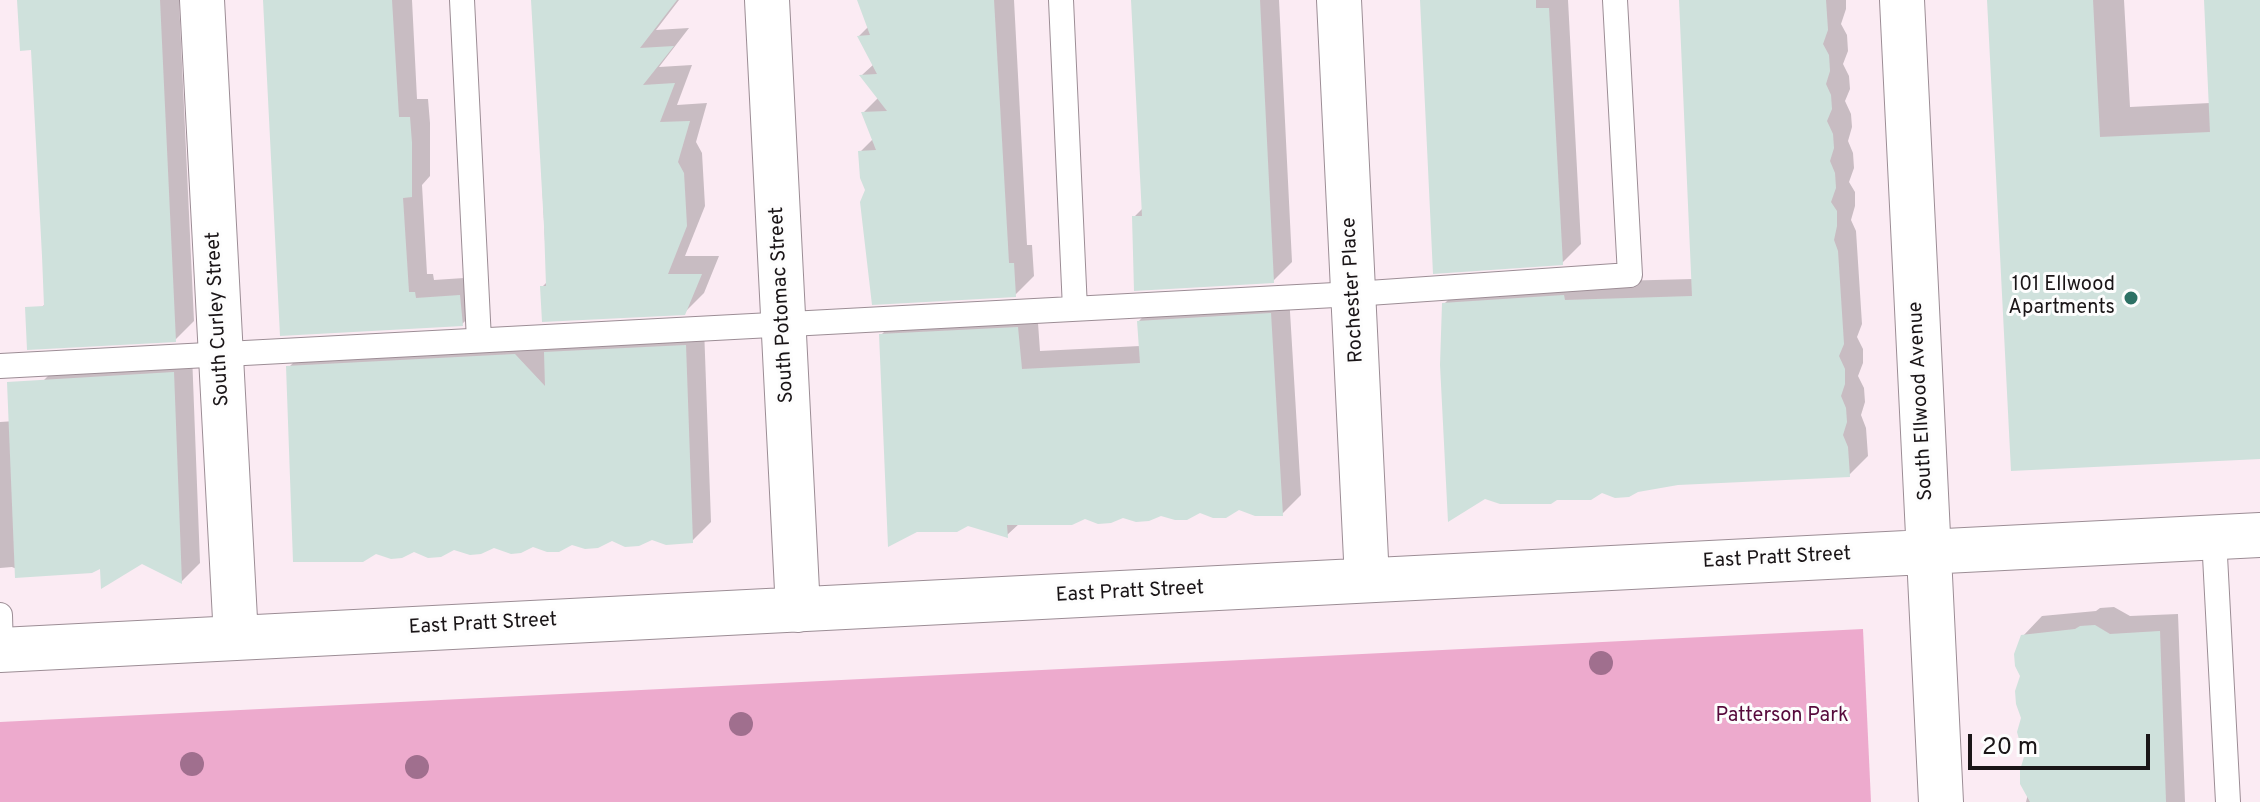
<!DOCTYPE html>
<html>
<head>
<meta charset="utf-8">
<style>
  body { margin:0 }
  #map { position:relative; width:2260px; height:802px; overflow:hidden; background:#fbebf3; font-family:Overpass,sans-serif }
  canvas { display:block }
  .scale { position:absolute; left:1968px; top:734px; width:182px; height:36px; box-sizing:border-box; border:4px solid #1a1517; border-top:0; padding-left:10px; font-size:24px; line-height:28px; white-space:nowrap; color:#1a1517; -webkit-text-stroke:6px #fdfdfd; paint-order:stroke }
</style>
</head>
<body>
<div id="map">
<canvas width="2260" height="802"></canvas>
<div class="scale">20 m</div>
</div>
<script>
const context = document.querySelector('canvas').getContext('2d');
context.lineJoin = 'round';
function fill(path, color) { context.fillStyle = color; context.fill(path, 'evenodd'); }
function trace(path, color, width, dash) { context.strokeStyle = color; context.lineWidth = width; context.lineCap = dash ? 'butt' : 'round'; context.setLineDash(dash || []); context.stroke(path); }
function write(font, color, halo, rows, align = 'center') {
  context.font = font + ' Overpass,sans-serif'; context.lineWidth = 6; context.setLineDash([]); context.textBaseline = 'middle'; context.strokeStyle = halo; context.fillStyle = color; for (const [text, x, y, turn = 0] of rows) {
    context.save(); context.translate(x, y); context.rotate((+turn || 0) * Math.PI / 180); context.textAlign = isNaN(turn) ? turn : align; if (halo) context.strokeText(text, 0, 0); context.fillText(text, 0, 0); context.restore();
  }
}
const green = new Path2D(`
  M1863,629L1871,802H0V722Z`);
const shadow = new Path2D(`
  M18,0H179L194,321L175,340L42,307L46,303L33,48Z
  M266,0H412L417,99H428L430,123V176L422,185L427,274H433L434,280L479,277L481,306L462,324L282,334Z
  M533,0H679L656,30L689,28L659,67L692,65L677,105L707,103L696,142L702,153L705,206L685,256H719L704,293L684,313L542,287L547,282Z
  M859,0H1014L1027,245H1032L1034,276L1015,295L867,190L860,152L873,139L863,113L879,97L862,75L874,64L859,36L869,26Z
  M1132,0H1279L1292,262L1273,281L1134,217L1143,208Z
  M1422,0H1568L1581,244L1562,263Z
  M1681,0H1846V9L1841,24L1847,35L1848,51L1843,64L1849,76L1850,89L1845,101L1851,114L1852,127L1848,141L1853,153L1854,168L1849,182L1855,192V206L1851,220L1856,231L1862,324L1857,337L1863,349V363L1858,376L1864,388L1865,402L1861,415L1866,428L1868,456L1849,475L1444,304L1463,285L1693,279Z
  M1989,0H2124L2130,107L2210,103L2206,0H2260V457Z
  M1289,295L1301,495L1282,514L1238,508L1085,517L1020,523L1007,535L881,335L900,316L1037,309L1040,351L1140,346L1139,321L1157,302Z
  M704,327L711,522L692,541L652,538L612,539L572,543L453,548L288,368L307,349L534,336L548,350L564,334Z
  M192,354L200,563L181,582L142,562L31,575L12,567L0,568V422L46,419L44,380L63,361Z
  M2114,607L2130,616L2178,614L2185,802H2026L2028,794L2023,718V636L2042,616L2096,611L2100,608Z`);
const building = new Path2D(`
  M17,0H160L176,342L27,350L25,307L44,306L42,256L31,50L20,51Z
  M263,0H392L399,117H410L412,143V197L403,198L409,292H415L416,298L460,295L463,326L280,336Z
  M531,0H677L640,48L674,46L643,85L675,83L660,122L690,121L678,162L684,173L687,226L668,274H702L685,315L542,322L540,286H546L544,226Z
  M857,0H994L1009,263H1014L1016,297L872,305L860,202L865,190L860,178L858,151L876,150L861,112L887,111L859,75L877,74L857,36L870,35Z
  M1131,0H1260L1274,283L1134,291L1132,216H1142Z
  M1420,0H1536V8H1549L1563,265L1433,274Z
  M1679,0H1826L1828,30L1823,44L1829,55L1830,71L1826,84L1831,95L1832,109L1827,121L1833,134L1834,148L1830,161L1835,173L1836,188L1831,202L1837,211V226L1834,240L1838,251L1844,344L1839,356L1845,369V384L1841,396L1846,408L1847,422L1843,435L1848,447L1850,477L1678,485L1638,492L1629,497L1615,498L1602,493L1591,500H1557L1551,504H1500L1485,499L1448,522L1440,365L1442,303L1564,295L1565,300L1692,296Z
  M1987,0H2093L2100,137L2210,132L2204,0H2260V459L2011,471Z
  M1271,313L1283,516H1255L1239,510L1226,518H1213L1200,513L1187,520H1175L1161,516L1149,521L1136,522L1123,518L1111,523L1098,524L1085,519L1072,525H1007L1008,538L968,526L957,532H917L888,547L879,334L1018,327L1022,369L1140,363L1137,321Z
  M686,345L693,543L666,545L652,540L639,546L625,547L612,541L598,548L585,549L572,545L559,552H547L533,547L521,553L511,554L494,548L481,554L470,555L454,550L441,557L428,558L414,552L402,558L391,559L376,554L363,562H293L286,366L515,354L545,386L544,352Z
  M174,372L182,584L142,564L101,589L100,569L92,573L15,578L7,382Z
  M2095,625L2110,634L2160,631L2166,802H2030L2020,784V770L2024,757L2017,732L2021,718L2016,704L2015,691L2020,676L2015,666L2014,654L2021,635L2075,629L2080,626Z`);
const service = new Path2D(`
  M462,0L479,340
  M1061,0L1075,309
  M0,366L1354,294L1630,275L1615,0
  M2214,537L2228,802
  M0,615L1,650`);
const minor = new Path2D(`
  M202,0L236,638
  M767,0L798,610
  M1339,0L1367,580
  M1902,0L1941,802
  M0,650L2260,535`);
const trees = [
  [1601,663],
  [741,724],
  [192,764],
  [417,767]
];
const markers = [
  [2131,298,8,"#2d7165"]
];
const poiNames = [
  ["101 Ellwood",2115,286],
  ["Apartments",2115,309]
];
const streetNames = [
  ["Rochester Place",1354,290,-93],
  ["South Potomac Street",783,305,-93],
  ["South Curley Street",219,319,-93],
  ["South Ellwood Avenue",1922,401,-93],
  ["East Pratt Street",1777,559,-3],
  ["East Pratt Street",1130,593,-3],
  ["East Pratt Street",483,625,-3]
];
const parkNames = [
  ["Patterson Park",1782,717]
];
fill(green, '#edaacd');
fill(shadow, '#0003');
fill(building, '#cfe1dc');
trace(service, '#9c8d95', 26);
trace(minor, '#9c8d95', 46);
trace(service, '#fff', 24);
trace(minor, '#fff', 44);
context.fillStyle = '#a06f8e';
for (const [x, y] of trees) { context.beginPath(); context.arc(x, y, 12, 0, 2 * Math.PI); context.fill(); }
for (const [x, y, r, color] of markers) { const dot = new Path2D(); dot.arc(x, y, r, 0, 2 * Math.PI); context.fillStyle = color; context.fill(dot); trace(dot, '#fdfdfd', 3); }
write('20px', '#1a1517', '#fdfdfd', poiNames, 'right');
write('20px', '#1a1517', '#fdfdfd', streetNames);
write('20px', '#56093b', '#fdfdfd', parkNames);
</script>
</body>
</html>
